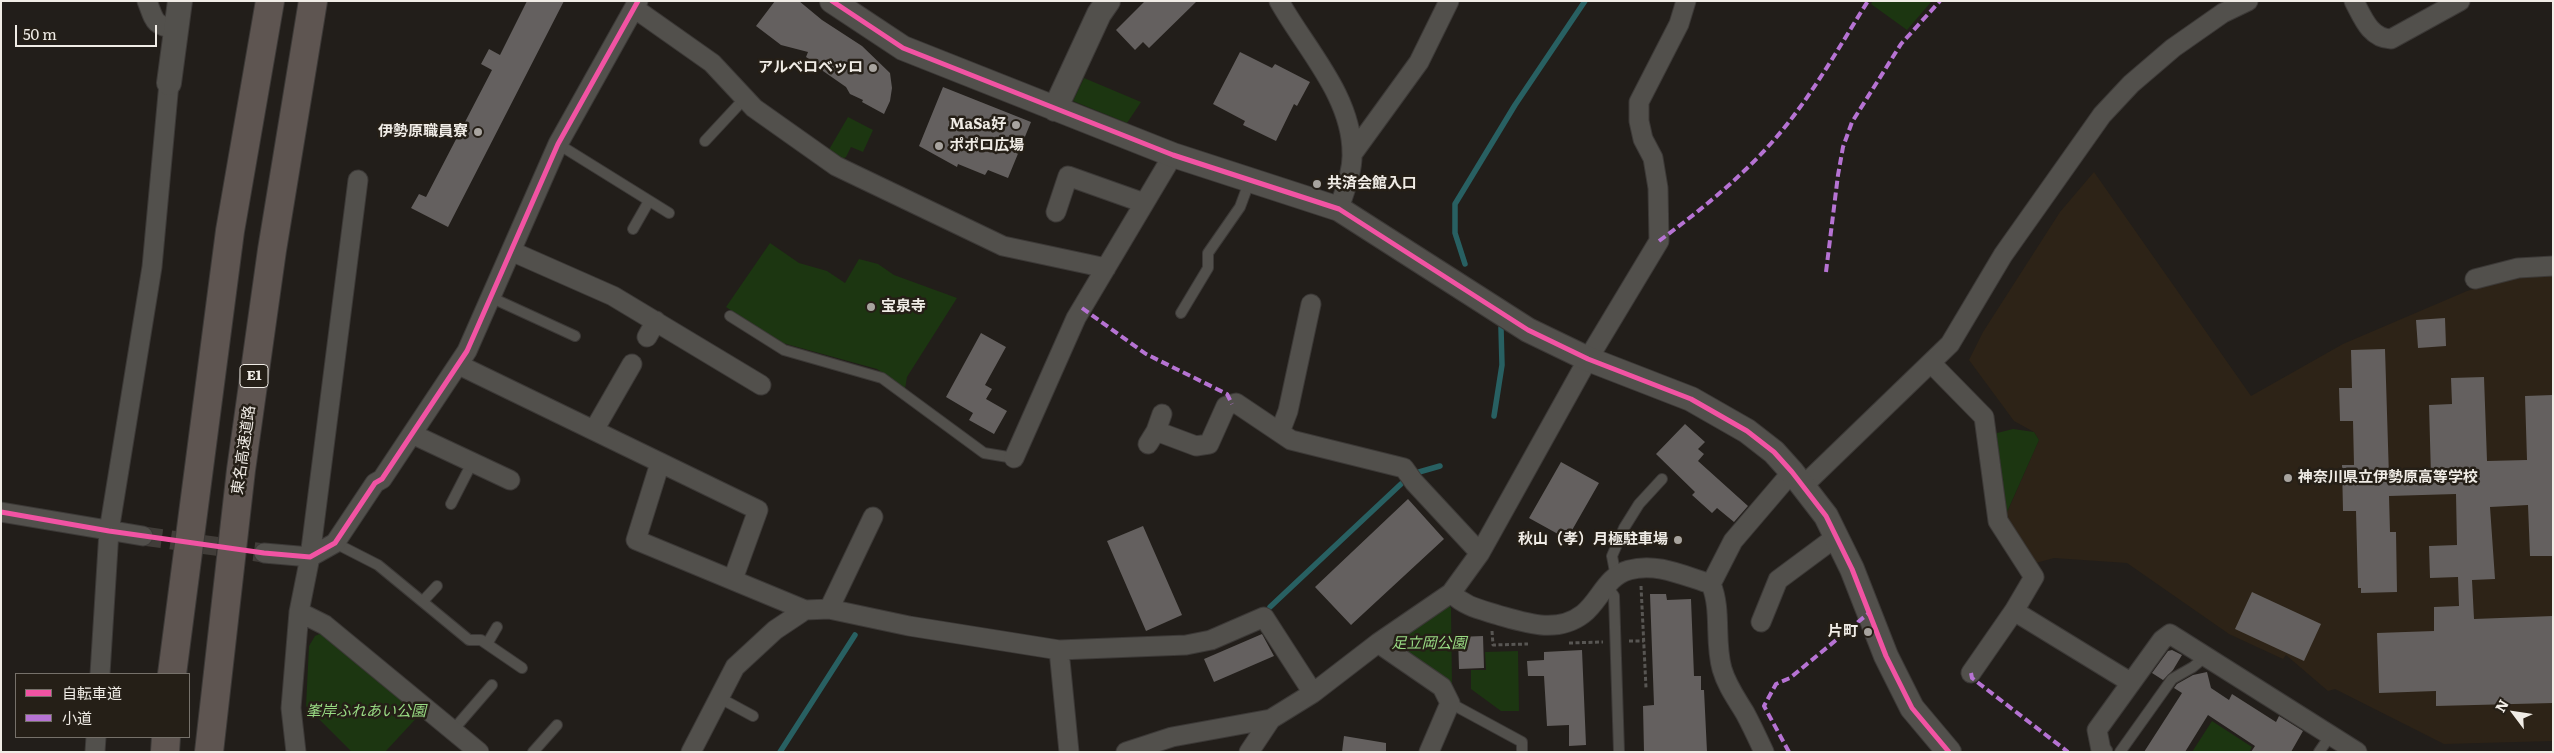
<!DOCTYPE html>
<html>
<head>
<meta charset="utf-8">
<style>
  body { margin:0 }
  #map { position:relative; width:2554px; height:753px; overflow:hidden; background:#221e1a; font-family:Literata,"Noto Sans JP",serif }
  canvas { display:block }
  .frame { position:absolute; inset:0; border:2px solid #f0ece6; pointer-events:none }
  .legend { position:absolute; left:15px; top:673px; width:175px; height:65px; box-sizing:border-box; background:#251f17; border:1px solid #76716a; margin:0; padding:6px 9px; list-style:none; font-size:15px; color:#f0ece6 }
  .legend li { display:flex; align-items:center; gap:10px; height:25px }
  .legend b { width:25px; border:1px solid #76716a }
  .north { position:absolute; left:2489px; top:688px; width:50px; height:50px; -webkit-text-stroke:4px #251f17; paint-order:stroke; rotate:301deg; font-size:14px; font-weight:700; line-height:20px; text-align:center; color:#f0ece6 }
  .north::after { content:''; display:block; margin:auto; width:18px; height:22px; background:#f0ece6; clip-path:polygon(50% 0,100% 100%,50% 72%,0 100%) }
  .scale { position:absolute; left:15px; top:25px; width:142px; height:22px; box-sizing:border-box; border:2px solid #f0ece6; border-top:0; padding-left:6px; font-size:15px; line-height:18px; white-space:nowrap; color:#f0ece6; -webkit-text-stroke:4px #251f17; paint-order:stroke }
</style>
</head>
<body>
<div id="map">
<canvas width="2554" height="753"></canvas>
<div class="frame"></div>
<ul class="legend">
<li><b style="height:6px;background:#f153a3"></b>自転車道</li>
<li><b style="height:6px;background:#b673d3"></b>小道</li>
</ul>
<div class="north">N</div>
<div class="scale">50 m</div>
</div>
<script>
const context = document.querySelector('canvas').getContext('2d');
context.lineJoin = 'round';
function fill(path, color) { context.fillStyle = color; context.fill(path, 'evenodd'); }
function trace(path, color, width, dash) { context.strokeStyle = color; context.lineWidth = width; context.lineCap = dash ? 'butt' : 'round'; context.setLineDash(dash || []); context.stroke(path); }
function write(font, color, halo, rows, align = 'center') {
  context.font = font + ' Literata,"Noto Sans JP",serif'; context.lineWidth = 5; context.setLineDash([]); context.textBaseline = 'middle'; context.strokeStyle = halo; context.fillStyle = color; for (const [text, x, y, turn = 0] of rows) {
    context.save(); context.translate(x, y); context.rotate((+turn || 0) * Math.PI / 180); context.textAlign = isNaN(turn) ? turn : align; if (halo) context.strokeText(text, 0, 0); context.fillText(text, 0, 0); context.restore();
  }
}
const built = new Path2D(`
  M2094,172L2251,396L2343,344L2467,291L2510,278L2553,274V741L2444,744L2335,689L2328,691L2286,655L2283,659L2229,634L2127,563L2054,558L2036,563L2005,517L2039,440L2034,432L2014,421L1969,360L1983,332L2060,212Z`);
const green = new Path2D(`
  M1873,1H1932L1907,30L1871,4Z
  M1084,78L1141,102L1127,123L1073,101Z
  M848,117L873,130L863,152L851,147L846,157L842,159L827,153Z
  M770,243L799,263L827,271L845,283L859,259L878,264L894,275L957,298L907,377L905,389L877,369L779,342L726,307Z
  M2013,429L2034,432L2039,440L2003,521L1989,435Z
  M1448,604L1451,608L1452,686L1399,649L1398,638Z
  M324,632L423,711L385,752H352L306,706L309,646L315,636Z
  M1518,651L1519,711H1501L1471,689V670H1486L1485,652Z
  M2212,721L2252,747L2249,752H2192Z`);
const stream = new Path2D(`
  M1465,264L1455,233V204L1515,105L1585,1
  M1494,416L1502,365L1501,328
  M1419,472L1440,466
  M1270,607L1401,484
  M780,752L855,635`);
const building = new Path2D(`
  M527,1H564L448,227L411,208L419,194L426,197L492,70L481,64L489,49L500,55Z
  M775,1H799L822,20L862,46L890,73L892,88L890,101L884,114L862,102L863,100L850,94L846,87L823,71L820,66L806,57L808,52L781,45L756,26Z
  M1145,1H1197L1149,48L1143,42L1135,50L1116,30Z
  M1240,52L1272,68L1275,64L1310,82L1297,106L1294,104L1276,141L1243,125L1245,121L1213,104Z
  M943,87L1031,122L1008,178L988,170L985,175L958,164L957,167L919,146Z
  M2445,318L2446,346L2418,348L2416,320Z
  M981,333L1006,347L985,385L992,389L986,399L1007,411L994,434L969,420L973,413L946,397Z
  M2385,349L2389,477L2431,476L2429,405L2452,404L2451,378L2484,377L2487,461L2527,460L2525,396L2553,395V556H2530L2528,505L2490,507L2495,579L2472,580L2474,619L2553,616V703L2436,706V691L2379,693L2377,633L2434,631V607L2459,606L2458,577L2430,578L2429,546L2457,545L2456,494L2389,496L2390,532H2396L2397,592L2361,593V588H2358L2356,511H2343L2342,465H2354L2353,421H2340L2339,388H2352L2351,350Z
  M1685,424L1705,442L1698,449L1704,454L1698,461L1748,506L1734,522L1717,508L1712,513L1692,495L1695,492L1656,454Z
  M1561,462L1599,483L1567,539L1529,518Z
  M1408,499L1444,539L1351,625L1315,587Z
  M1143,526L1182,615L1146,631L1107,541Z
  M2252,592L2321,624L2304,661L2235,629Z
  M1650,594H1666L1667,600L1691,599L1694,676H1701V690H1704L1707,752H1644L1643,706L1654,705Z
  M1262,634L1274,656L1214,682L1204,659Z
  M1483,636L1484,668L1459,669L1458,637Z
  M1582,650L1586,745L1569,746V725L1547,726L1544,676H1528L1527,661L1544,660V652Z
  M2172,650L2182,655L2173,670L2163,680L2152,673L2168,651Z
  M2207,672L2211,688L2229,700L2232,694L2276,722L2279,716L2303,731L2291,752H2251L2255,746L2208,715L2185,752H2144L2182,693L2174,688L2177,684L2193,675Z
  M1344,736L1386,743V752H1342Z`);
const minorTunnel = new Path2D(`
  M143,536L264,553`);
const path = new Path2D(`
  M1641,586L1646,688
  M1492,631L1493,645L1528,644
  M1629,641H1644
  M1569,643L1603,642`);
const service = new Path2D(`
  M705,141L745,98
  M558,144L669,213
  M633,229L649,201
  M490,297L575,336
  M1181,313L1208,268V253L1240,207L1250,180
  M730,316L784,350L882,378L984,453L1014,458
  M451,504L472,463
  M335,543L378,565L469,640H481L522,668
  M1616,577L1612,556L1624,528L1639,504L1662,479
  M1606,585L1614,596L1619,752
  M423,601L437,586
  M487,644L497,627
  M718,697L753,716
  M1450,703L1522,742V752
  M454,729L492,685
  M533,752L557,725
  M2120,752L2172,679L2193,667L2205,657
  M2319,752L2330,736`);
const minor = new Path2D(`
  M147,1C155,21 153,25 175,29
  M1279,1C1305,48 1352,96 1352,153C1353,171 1344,192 1339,209
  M2354,1C2363,18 2370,38 2391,39L2460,1
  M634,8L712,63L754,108L836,166L1003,246L1106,268
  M1353,153L1419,62L1449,1
  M1056,212L1068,176L1144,203
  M511,251L613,296L761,385
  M2475,279L2518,268L2553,266
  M647,337L656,321
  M1932,364L1984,417L1998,521L2034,577L2014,611L1971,673
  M459,365L758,510L733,579
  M594,430L632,364
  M1156,431L1162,414
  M1280,432L1288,411L1311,304
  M412,434L510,480
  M1148,444L1156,431L1196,446L1209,444L1226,406L1236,403L1291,440L1404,468L1414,482L1480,553
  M1014,458L1076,318L1173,155
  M660,463L636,540L805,610
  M1804,485L1950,344L2003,255L2102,115L2131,84L2173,48L2223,13L2248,1
  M1,512L143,536
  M264,553L310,557L335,543L375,483L382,479L467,351L558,144L638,1
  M1711,584L1733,541L1792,472
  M1451,593C1466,607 1479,609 1498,615C1526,623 1557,634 1583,614C1600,601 1606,576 1629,570C1657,562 1684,576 1711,584C1722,610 1714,641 1722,669C1727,686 1736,698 1745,713C1752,726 1758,739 1764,752
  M829,609L873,517
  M2014,611L2130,682
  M299,612L325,625L479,752
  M1761,622L1778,580L1836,537
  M1378,643L1442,687L1450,703L1429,752
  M1059,650L1069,752
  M100,674L109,531L152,267L169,83
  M95,752L96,737
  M296,752L291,708L299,612L310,557L358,180
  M691,752L735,667L775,630L805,610L829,609L909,626L1059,650L1186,645L1211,640L1264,617L1313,693
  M1126,752L1172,737L1271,719
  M1249,752L1271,719L1313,693L1378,643L1451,593L1480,553L1588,359L1659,241L1658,188L1653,158L1643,139L1639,121V102L1679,24L1686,1
  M2103,752L2101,750L2097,730L2162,640L2170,634L2357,752`);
const tertiary = new Path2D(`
  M832,1L903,48L1173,155L1339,209L1528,330L1588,359L1691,399L1747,431L1774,452L1792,472L1826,516L1852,569L1886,656L1912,708L1949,752
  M169,83L180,1
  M1055,109L1099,14L1108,1`);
const motorway = new Path2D(`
  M172,674L230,231L270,1
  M165,752L166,737
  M209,752L241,470L272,250L313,1`);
const quiet = new Path2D(`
  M1659,241C1709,204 1758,164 1795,114C1822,78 1844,39 1868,1
  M1826,272L1838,175L1843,147L1852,122L1901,44L1940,1
  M1082,308L1146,354L1227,394L1232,404
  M1971,673L1972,678L2068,752
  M1789,752L1764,706L1776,684L1790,678L1869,613`);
const cycleway = new Path2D(`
  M832,1L903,48L1173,155L1339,209L1528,330L1588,359L1691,399L1747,431L1774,452L1792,472L1826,516L1852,569L1886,656L1912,708L1949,752
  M1,512L109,531L264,553L310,557L335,543L375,483L382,479L467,351L558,144L638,1`);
const markers = [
  [873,68,5,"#a8a49f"],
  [1016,125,5,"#a8a49f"],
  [478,132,5,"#a8a49f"],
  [939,146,5,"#a8a49f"],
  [1317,184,5,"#a8a49f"],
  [871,307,5,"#a8a49f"],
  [2288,478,5,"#a8a49f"],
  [1678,540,5,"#a8a49f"],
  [1868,632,5,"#a8a49f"]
];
const shields = [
  [254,376,28]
];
const shieldNames = [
  ["E1",254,376]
];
const poiNames = [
  ["アルベロベッロ",863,68],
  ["MaSa好",1006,125],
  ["伊勢原職員寮",468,132],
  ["ポポロ広場",949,146,"left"],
  ["共済会館入口",1327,184,"left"],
  ["宝泉寺",881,307,"left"],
  ["神奈川県立伊勢原高等学校",2298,478,"left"],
  ["秋山（孝）月極駐車場",1668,540],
  ["片町",1858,632]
];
const streetNames = [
  ["東名高速道路",244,450,-82]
];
const parkNames = [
  ["足立岡公園",1429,644],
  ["峯岸ふれあい公園",366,712]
];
fill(built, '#2d2317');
fill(green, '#1c3611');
trace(stream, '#286062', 5.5);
fill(building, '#64605f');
trace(minorTunnel, '#413d39', 19, [19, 9]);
trace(service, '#3c3937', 12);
trace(minor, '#3c3937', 21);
trace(tertiary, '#3c3937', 26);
trace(motorway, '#3c3937', 30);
trace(path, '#585653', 3, [4, 2.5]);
trace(service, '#52504c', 10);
trace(minor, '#52504c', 19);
trace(tertiary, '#52504c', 24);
trace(motorway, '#5e5551', 28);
trace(quiet, '#b673d3', 4, [8, 4]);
trace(cycleway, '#f153a3', 5);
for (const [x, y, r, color] of markers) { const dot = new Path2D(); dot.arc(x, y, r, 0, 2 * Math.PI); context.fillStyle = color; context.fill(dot); trace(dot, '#251f17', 2); }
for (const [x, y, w] of shields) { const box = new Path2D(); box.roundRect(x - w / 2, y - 11.5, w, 23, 4); context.fillStyle = '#251f17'; context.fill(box); trace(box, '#f0ece6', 1); }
write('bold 14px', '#f0ece6', null, shieldNames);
write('bold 15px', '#f0ece6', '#251f17', poiNames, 'right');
write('15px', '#f0ece6', '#251f17', streetNames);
write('italic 15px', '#98da83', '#251f17', parkNames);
</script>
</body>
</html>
